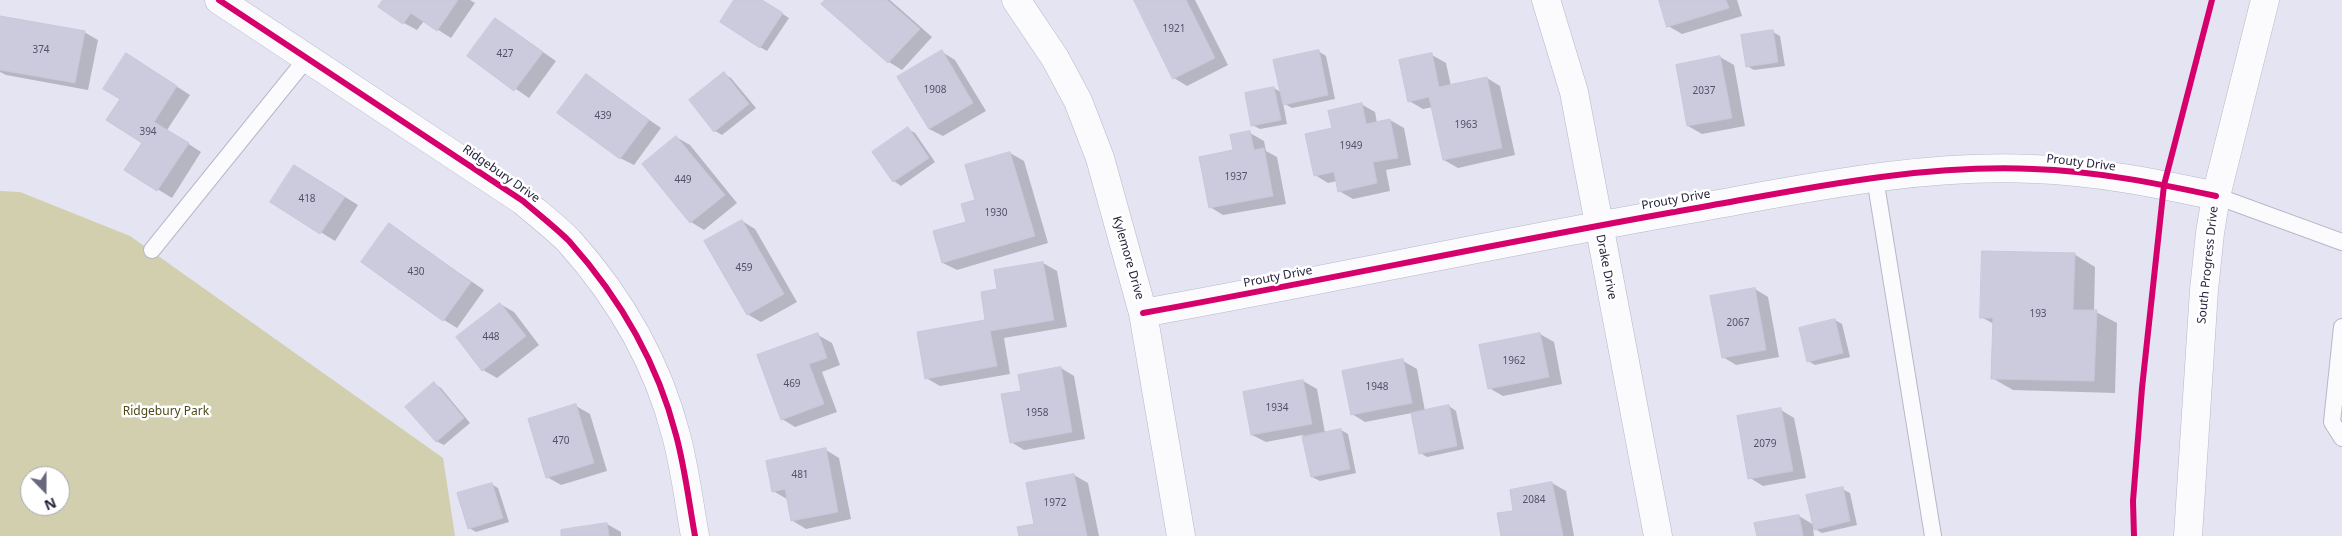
<!DOCTYPE html>
<html>
<head>
<meta charset="utf-8">
<style>
  body { margin:0 }
  #map { position:relative; width:2342px; height:536px; overflow:hidden; background:#e4e4f3; font-family:"Noto Sans",sans-serif }
  canvas { display:block }
  .north { position:absolute; left:20px; top:466px; width:50px; height:50px; box-sizing:border-box; background:#fff; border:1px solid #a8a7b1; border-radius:50%; rotate:158deg; font-size:14px; font-weight:700; line-height:20px; text-align:center; color:#25233c }
  .north::after { content:''; display:block; margin:auto; width:18px; height:22px; background:#68677c; clip-path:polygon(50% 0,100% 100%,50% 72%,0 100%) }
</style>
</head>
<body>
<div id="map">
<canvas width="2342" height="536"></canvas>
<div class="north">N</div>
</div>
<script>
const context = document.querySelector('canvas').getContext('2d');
context.lineJoin = 'round';
function fill(path, color) { context.fillStyle = color; context.fill(path, 'evenodd'); }
function trace(path, color, width, dash) { context.strokeStyle = color; context.lineWidth = width; context.lineCap = dash ? 'butt' : 'round'; context.setLineDash(dash || []); context.stroke(path); }
function write(font, color, halo, rows, align = 'center') {
  context.font = font + ' "Noto Sans",sans-serif'; context.lineWidth = 5; context.setLineDash([]); context.textBaseline = 'middle'; context.strokeStyle = halo; context.fillStyle = color; for (const [text, x, y, turn = 0] of rows) {
    context.save(); context.translate(x, y); context.rotate((+turn || 0) * Math.PI / 180); context.textAlign = isNaN(turn) ? turn : align; if (halo) context.strokeText(text, 0, 0); context.fillText(text, 0, 0); context.restore();
  }
}
const green = new Path2D(`
  M0,191L20,192L130,236L443,458L455,536H0ZM30,476H60V506H30Z`);
const shadow = new Path2D(`
  M384,0H470L475,3L451,38L424,21L417,30L404,23Z
  M736,0H761L789,18L767,51L760,47Z
  M827,0H890L932,37L902,70L889,62L823,4Z
  M1135,0H1195L1228,65L1187,86L1174,78Z
  M1661,0H1737L1742,16L1682,34L1668,26Z
  M495,19L556,61L529,98L468,56Z
  M0,24L84,32L98,40L88,90L6,75L0,72Z
  M1773,32L1780,36L1785,66L1754,70L1747,66Z
  M1318,51L1326,56L1335,99L1292,108L1283,103L1287,124L1260,129L1252,125L1274,88L1282,93Z
  M942,52L955,60L986,111L943,136L929,129Z
  M1432,55L1446,63L1451,86L1487,78L1500,86L1515,155L1458,168L1444,160L1433,107L1423,109L1409,101Z
  M1720,57L1734,65L1745,126L1702,134L1688,126Z
  M140,63L190,95L167,130L201,152L172,198L126,170L144,143L121,99Z
  M724,74L731,78L756,108L722,135L715,131Z
  M586,76L661,128L634,165L620,158Z
  M1361,104L1375,112L1377,123L1390,120L1404,128L1411,165L1386,170L1390,191L1353,199L1339,191L1337,181L1328,183L1315,175L1333,129Z
  M908,129L915,133L935,162L901,186L894,181Z
  M1250,133L1264,141L1266,151L1277,157L1286,204L1223,215L1210,207L1234,152Z
  M676,137L690,145L737,203L704,230L691,222Z
  M1010,153L1024,161L1048,243L957,270L943,263L968,223L976,201Z
  M308,174L358,205L335,241L272,202Z
  M742,221L755,229L797,302L761,322L747,314Z
  M389,225L484,290L457,328L444,320Z
  M2074,254L2095,267L2094,311L2117,323L2115,393L2013,390L1992,378L1994,324L1981,317Z
  M1043,263L1057,271L1067,327L1004,338L1010,374L940,386L926,378L987,321L999,290L995,271Z
  M1755,289L1768,297L1779,357L1736,365L1723,357Z
  M500,304L514,312L539,345L497,378L483,370Z
  M1835,320L1842,324L1850,357L1815,365L1808,361Z
  M1540,334L1554,342L1562,384L1503,396L1489,388Z
  M818,335L832,343L840,365L822,372L837,412L795,427L782,419Z
  M1403,361L1417,369L1425,411L1449,406L1456,411L1464,449L1427,457L1420,453L1412,413L1365,422L1352,414Z
  M1061,368L1074,376L1085,439L1024,450L1011,442L1023,392Z
  M1303,381L1317,389L1325,433L1341,430L1348,434L1356,473L1320,481L1312,477L1303,435L1266,442L1252,435Z
  M434,384L441,388L470,423L444,445L436,441Z
  M576,406L590,414L607,471L561,485L547,477Z
  M1781,410L1794,418L1806,478L1763,486L1750,478Z
  M826,450L839,458L851,519L806,529L793,521L787,499L773,491Z
  M1074,475L1088,483L1099,536H1020L1036,525Z
  M1552,483L1566,491L1574,536H1502L1515,512Z
  M491,484L498,488L509,522L476,532L469,528Z
  M1842,489L1850,493L1857,525L1822,533L1813,528L1814,536H1758L1799,516L1814,525Z
  M607,524L621,532V536H563Z`);
const building = new Path2D(`
  M383,0H458L437,31L411,13L403,24L378,7Z
  M734,0H762L783,13L760,48L720,22Z
  M825,0H887L920,29L888,63L821,4Z
  M1134,0H1186L1215,58L1173,79Z
  M1659,0H1726L1729,8L1667,27Z
  M0,16L85,31L75,83L0,70Z
  M495,18L543,52L514,91L467,56Z
  M1773,30L1778,62L1746,67L1741,35Z
  M942,50L973,103L929,129L897,77Z
  M1319,50L1328,95L1283,105L1273,60Z
  M126,53L177,86L154,122L189,143L157,191L124,170L142,143L106,120L120,99L103,89Z
  M1432,53L1439,87L1487,77L1502,148L1443,160L1429,97L1408,102L1399,60Z
  M1720,56L1732,118L1687,126L1676,65Z
  M724,72L749,104L714,132L689,100Z
  M586,74L649,120L620,159L557,113Z
  M1274,87L1281,120L1251,126L1245,93Z
  M1362,103L1366,124L1390,119L1398,158L1373,162L1377,183L1338,192L1334,172L1314,176L1305,134L1332,128L1328,111Z
  M908,127L929,158L893,182L872,152Z
  M1250,131L1254,150L1264,148L1273,196L1209,208L1199,157L1233,150L1230,135Z
  M676,136L725,195L690,223L642,164Z
  M1010,152L1035,236L942,263L933,231L966,222L961,204L975,200L965,165Z
  M294,165L345,197L320,234L270,202Z
  M742,220L784,294L747,315L704,241Z
  M389,223L471,282L443,321L361,262Z
  M1982,251L2075,253L2073,310H2097L2094,381L1991,379L1993,318H1980Z
  M1043,262L1054,320L990,331L997,366L925,379L917,332L985,320L981,292L997,289L994,270Z
  M1755,288L1766,350L1722,358L1710,296Z
  M500,303L526,336L482,371L456,337Z
  M1835,319L1843,353L1807,362L1799,328Z
  M818,333L827,358L809,364L824,404L781,420L757,355Z
  M1540,333L1549,377L1488,389L1479,345Z
  M1403,359L1412,403L1351,415L1342,371Z
  M1061,367L1072,432L1010,443L1001,394L1021,391L1018,375Z
  M1303,380L1312,424L1251,435L1243,392Z
  M434,382L464,418L436,442L405,407Z
  M576,404L594,463L546,478L528,419Z
  M1449,405L1457,446L1419,454L1411,413Z
  M1781,408L1793,471L1748,479L1737,416Z
  M1341,429L1350,469L1311,477L1302,437Z
  M826,448L838,512L791,521L785,489L772,492L766,461Z
  M1074,474L1087,536H1019L1017,527L1034,524L1026,483Z
  M1552,482L1563,536H1501L1497,513L1513,511L1510,490Z
  M492,483L503,518L468,529L457,493Z
  M1843,487L1850,521L1814,530L1806,495Z
  M1799,515L1803,536H1757L1754,523Z
  M607,523L609,536H561V530Z`);
const service = new Path2D(`
  M1875,178L1933,536
  M2216,196L2342,242
  M152,250L307,58
  M2342,327L2332,422L2342,438`);
const minor = new Path2D(`
  M219,0L523,201C538,214 555,227 569,241C620,298 657,361 676,435C685,468 689,503 695,536
  M1016,0L1055,58L1078,101L1100,158L1143,313L1181,536
  M1546,0L1574,92L1658,536
  M1143,313C1326,280 1508,241 1691,209C1804,189 1918,164 2033,169C2094,171 2156,183 2216,196`);
const tertiary = new Path2D(`
  M2188,536L2204,290L2210,233L2216,196L2265,0`);
const cycleway = new Path2D(`
  M219,0L523,201C538,214 555,227 569,241C620,298 657,361 676,435C685,468 689,503 695,536
  M1143,313C1326,280 1508,241 1691,209C1804,189 1918,164 2033,169C2094,171 2156,183 2216,196
  M2134,536L2133,501L2142,388L2164,185L2212,0`);
const numberNames = [
  ["1921",1174,29],
  ["374",41,50],
  ["427",505,54],
  ["1908",935,90],
  ["2037",1704,91],
  ["439",603,116],
  ["1963",1466,125],
  ["394",148,132],
  ["1949",1351,146],
  ["1937",1236,177],
  ["449",683,180],
  ["418",307,199],
  ["1930",996,213],
  ["459",744,268],
  ["430",416,272],
  ["193",2038,314],
  ["2067",1738,323],
  ["448",491,337],
  ["1962",1514,361],
  ["469",792,384],
  ["1948",1377,387],
  ["1934",1277,408],
  ["1958",1037,413],
  ["470",561,441],
  ["2079",1765,444],
  ["481",800,475],
  ["2084",1534,500],
  ["1972",1055,503]
];
const streetNames = [
  ["Prouty Drive",2081,163,7],
  ["Ridgebury Drive",501,174,35],
  ["Prouty Drive",1676,200,-10],
  ["Kylemore Drive",1128,258,74],
  ["South Progress Drive",2208,265,-84],
  ["Drake Drive",1606,267,79],
  ["Prouty Drive",1278,277,-11]
];
const parkNames = [
  ["Ridgebury Park",166,412]
];
fill(green, '#d1cfad');
fill(shadow, '#0003');
fill(building, '#cccbde');
trace(building, '#c7c6da', 1);
trace(service, '#b7b7c9', 18);
trace(minor, '#b7b7c9', 29);
trace(tertiary, '#b7b7c9', 29);
trace(service, '#fbfbfd', 16);
trace(minor, '#fbfbfd', 28);
trace(tertiary, '#fbfbfd', 28);
trace(cycleway, '#d6006c', 6);
write('10px', '#525168', null, numberNames);
write('12px', '#25233c', '#fff', streetNames);
write('12px', '#4e4b19', '#fff', parkNames);
</script>
</body>
</html>
